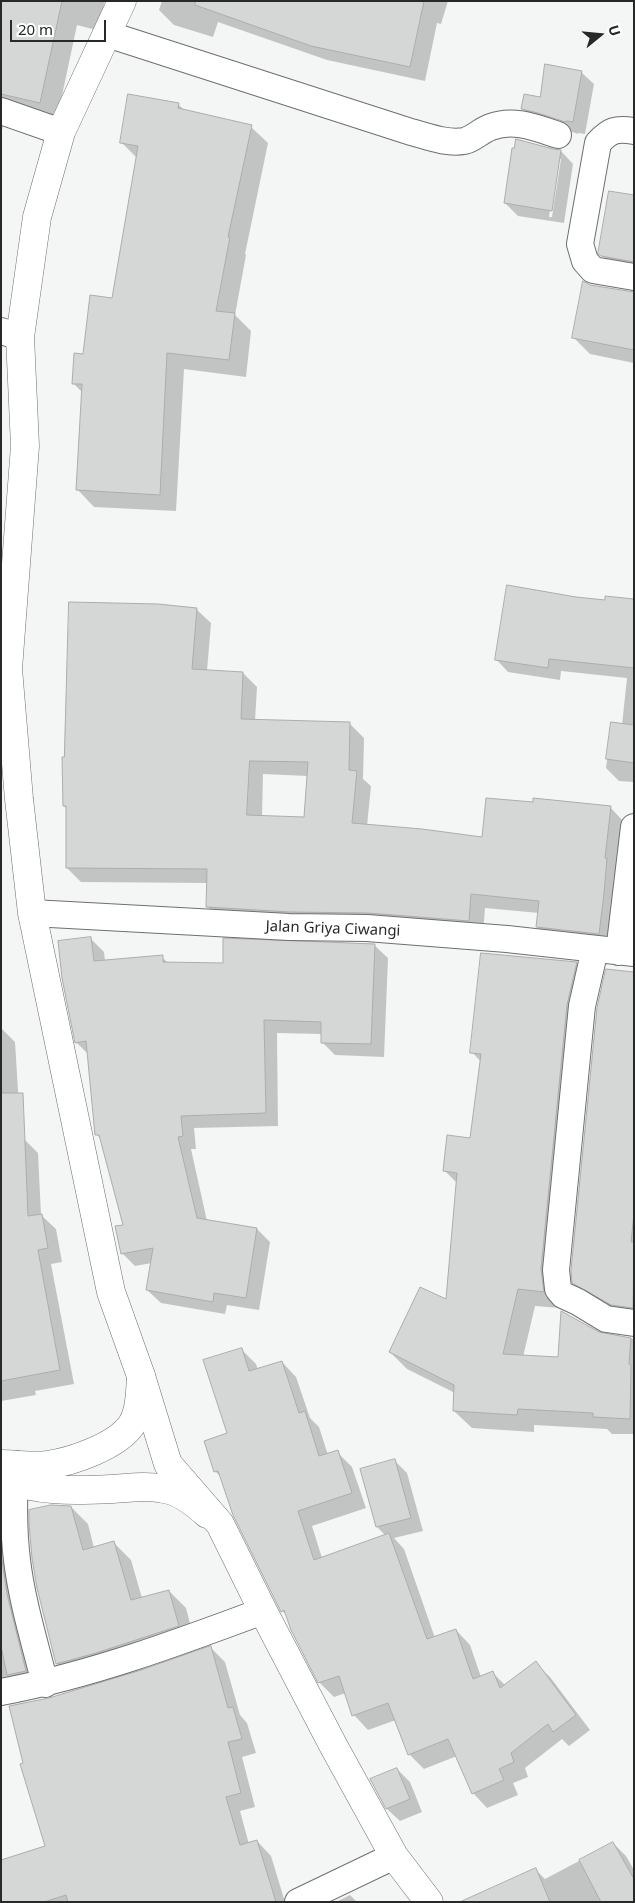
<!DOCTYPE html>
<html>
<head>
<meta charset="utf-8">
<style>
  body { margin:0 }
  #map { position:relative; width:635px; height:1903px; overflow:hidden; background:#f3f6f4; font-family:"Noto Sans",sans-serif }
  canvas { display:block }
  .frame { position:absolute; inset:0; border:2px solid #272827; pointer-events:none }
  .north { position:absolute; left:575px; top:10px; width:50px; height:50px; -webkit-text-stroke:4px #fff; paint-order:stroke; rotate:73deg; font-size:14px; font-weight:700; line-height:20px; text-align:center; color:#272827 }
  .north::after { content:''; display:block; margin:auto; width:18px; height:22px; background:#272827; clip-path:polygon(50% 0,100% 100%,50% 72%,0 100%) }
  .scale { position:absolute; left:10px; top:20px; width:96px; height:22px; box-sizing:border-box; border:2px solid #272827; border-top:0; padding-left:6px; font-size:15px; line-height:18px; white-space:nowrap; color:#272827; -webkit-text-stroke:4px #fff; paint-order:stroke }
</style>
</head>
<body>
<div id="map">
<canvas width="635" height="1903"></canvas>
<div class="frame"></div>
<div class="north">U</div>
<div class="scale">20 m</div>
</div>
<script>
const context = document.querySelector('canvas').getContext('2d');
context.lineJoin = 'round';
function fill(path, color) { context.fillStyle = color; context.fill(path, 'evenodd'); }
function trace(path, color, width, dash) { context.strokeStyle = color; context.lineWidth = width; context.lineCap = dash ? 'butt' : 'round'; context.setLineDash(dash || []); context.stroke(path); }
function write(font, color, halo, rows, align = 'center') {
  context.font = font + ' "Noto Sans",sans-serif'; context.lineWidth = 4; context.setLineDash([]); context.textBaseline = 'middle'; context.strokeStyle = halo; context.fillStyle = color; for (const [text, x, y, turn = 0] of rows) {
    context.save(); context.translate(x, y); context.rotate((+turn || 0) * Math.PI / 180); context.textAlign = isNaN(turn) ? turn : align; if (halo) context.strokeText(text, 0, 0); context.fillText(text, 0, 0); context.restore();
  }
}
const shadow = new Path2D(`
  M1,1H105L96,30L77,25L57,119L3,124L1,139Z
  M162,1H448L441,24L437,23L425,81L327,60L218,22L213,37L174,25L159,10Z
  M581,72L594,84L585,134L578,133V134L552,125L536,122L523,109Z
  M178,104L185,111L251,127L268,143L245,254L246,255L235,315L251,331L246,377L184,369L176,511L94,507L78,490L83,393L73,383L84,355L113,299L137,158L121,142Z
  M561,151L573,164L564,223L518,216L505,203ZM558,159H561L552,217H549Z
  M634,196V275L619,273L600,253Z
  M590,286L634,293V363L590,354L573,337Z
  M576,598L606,601H634V782L619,781L606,768L612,723L622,725L627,678L561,671L560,680L508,672L496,659Z
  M196,609L211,623L207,671L243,673L257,687L255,721L350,724L364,738L363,779L371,786L367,826L483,839L610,807L624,822L613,948L551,941L537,927L539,913L485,908L483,935L222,921L208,907V883L81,882L67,868V809L64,806ZM263,774L308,776L305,818L262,817Z
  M91,939L104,952L105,961L162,957L169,964H224L374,945L388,958L384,1057L335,1055L322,1042V1034L277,1033L278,1126L194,1128L196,1149H191L207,1221L257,1229L270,1242L259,1310L227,1305L225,1314L161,1303L147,1290L152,1263L135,1266L122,1253L125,1226L102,1140L97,1135L89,1055L76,1042Z
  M576,963L593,980L558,1286L560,1308L535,1306L523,1357L559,1359L603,1335L634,1339V1434H612L607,1429L534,1425V1432L472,1428L454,1411L455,1393L407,1369L390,1352L447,1301L457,1183L444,1170L471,1140L481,1062L472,1052Z
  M634,1010V1322L591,1300L574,1282Z
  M1,1028L15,1042L21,1139H24L38,1153L41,1215L56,1229L62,1262L51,1264L74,1384L35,1391L36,1395L1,1401Z
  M241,1349L256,1364L258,1370L282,1362L296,1377L310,1418L319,1427L328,1455L337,1452L352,1467L366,1508L312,1526L322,1558L385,1535L377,1527L394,1460L407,1473L423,1531L394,1538L404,1549L435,1638L456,1630L470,1645L481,1677L493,1673L505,1685L535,1663L550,1677L590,1730L569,1746L562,1739L525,1768L528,1777L513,1783L518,1795L487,1808L473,1793L457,1756L424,1769L409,1754L396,1720L368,1730L354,1715L346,1693L334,1697L319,1682L288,1616L282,1611L222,1478L215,1471L229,1434Z
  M1,1500L38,1684L1,1693Z
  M71,1507L88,1524L94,1548L114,1543L131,1560L142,1598L169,1591L186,1608L195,1643L74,1681L57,1664Z
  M211,1648L225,1662L240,1715L247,1723L256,1753L242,1757L255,1807L240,1811L249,1844L257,1841L271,1856L285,1902H1L47,1847L25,1764L49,1700Z
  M397,1769L410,1782L422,1812L400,1821L387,1809L372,1780Z
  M613,1843L626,1856L634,1870V1902H487L535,1869L545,1879Z
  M350,1895L357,1902H336Z`);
const building = new Path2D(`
  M1,1H62L40,103L1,94Z
  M196,1H424L410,67L311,46L195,5Z
  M545,64L582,71L573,122L566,121L565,122L538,113L521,109L524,94L540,97Z
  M128,94L179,103L178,108L252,125L228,237H230L216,311L235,313L229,360L167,353L160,495L76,490L82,384H72L74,353L83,354L90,295L112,298L138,146L120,143Z
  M516,139L553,149L561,150L552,211L504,203L512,148H514Z
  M609,191L634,195V262L601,256L598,254Z
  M583,281L590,285L634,292V350L572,338Z
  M507,585L576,597L605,600V596L634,599V668L549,659L548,668L495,660Z
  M69,602L158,604L197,608L192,669L243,672L241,719L350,722L349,770L357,771L352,823L422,829L482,837L486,798L533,802V798L611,806L605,858H607L604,894L599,934L536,927L539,901L471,894L469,921L368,913L290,912L206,907L207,869L66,868V806H63L62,757H64ZM250,761L308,762L304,817L247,815Z
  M611,722L634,725V763L606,759Z
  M91,937L94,961L163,955V962L223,963V938L375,944L371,1044L321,1043V1022L264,1020L266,1113L181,1116L183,1136L178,1137L197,1218L257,1228L246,1298L214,1293L213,1302L146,1290L153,1248L121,1254L115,1226L123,1225L99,1135H95L86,1041L75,1043L62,978L58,941Z
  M481,953L577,962L567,1005L541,1269L544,1292L518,1289L503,1354L558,1357L561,1311L599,1332L631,1338L629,1364L631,1365L630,1419L593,1417V1413L518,1409L517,1415L453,1411L454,1385L389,1352L420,1287L446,1299L457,1173L443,1171L447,1135L470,1138L481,1054L470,1053Z
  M606,969L634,972V1214L631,1242H634L633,1308L611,1305L572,1283L571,1270L597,1008Z
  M1,1093H23L28,1216L42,1214L48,1248L38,1250L60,1370L1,1381Z
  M242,1348L249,1371L282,1361L299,1413L305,1411L319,1456L338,1450L352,1493L298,1511L314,1560L389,1533L427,1639L456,1629L473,1679L493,1671L500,1688L536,1661L576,1715L553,1732L548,1724L511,1753L514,1762L499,1769L504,1780L472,1794L448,1739L408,1755L388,1703L352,1716L339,1676L318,1683L291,1630L284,1610L281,1612L233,1515L218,1471L214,1472L204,1441L227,1433L203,1360Z
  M395,1459L411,1518L376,1527L360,1469Z
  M51,1505L71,1506L83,1550L114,1541L131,1600L169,1590L179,1626L96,1653L56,1664L37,1588L32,1558L29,1524V1510Z
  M1,1554L7,1594L26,1671L7,1675L1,1646Z
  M211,1646L228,1708L233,1707L242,1739L228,1742L241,1793L226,1797L240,1845L257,1840L276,1902H68L66,1895L44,1902H1V1860L45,1846L20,1764L23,1763L9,1706L49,1698L138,1671Z
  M397,1768L410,1799L386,1809L370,1779Z
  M613,1842L634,1879V1902H601L579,1860Z
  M536,1868L550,1902H460Z`);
const street = new Path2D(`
  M107,34L411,132C427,136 446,144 464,141C474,139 481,130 491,127C513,118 537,128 558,135
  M1,111L61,132
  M634,131C616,128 610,130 598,143L580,244L585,261L593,270L634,277
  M1,331L20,337
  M32,913L289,927L367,928L507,939L634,953
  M595,949L582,1006L556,1270L558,1289L563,1295L578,1302L606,1319L634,1323
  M619,952L634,827
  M15,1464C14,1497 13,1528 17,1560C22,1602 35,1643 45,1684
  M1,1692C91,1675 177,1643 263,1611
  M298,1902L394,1856`);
const secondary = new Path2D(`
  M1,1464C16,1464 33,1467 47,1465C71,1462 118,1446 132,1424C140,1411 140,1392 141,1376
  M1,1477C36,1492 73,1491 111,1489C128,1488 147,1485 164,1489C179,1491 196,1504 207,1514`);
const primary = new Path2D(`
  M122,1L61,132L37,217L20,337L25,446L8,669L19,799L32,913L111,1292L141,1376L168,1464L220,1524L263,1611L333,1745L394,1856L429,1902`);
const streetNames = [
  ["Jalan Griya Ciwangi",333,929,2]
];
fill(shadow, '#0003');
fill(building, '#d4d7d5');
trace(building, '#aaadab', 1);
trace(street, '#6d706e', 28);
trace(secondary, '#6d706e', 29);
trace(primary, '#6d706e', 29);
trace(street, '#fff', 26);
trace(secondary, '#fff', 28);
trace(primary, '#fff', 28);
write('15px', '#272827', '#fff', streetNames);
</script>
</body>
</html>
